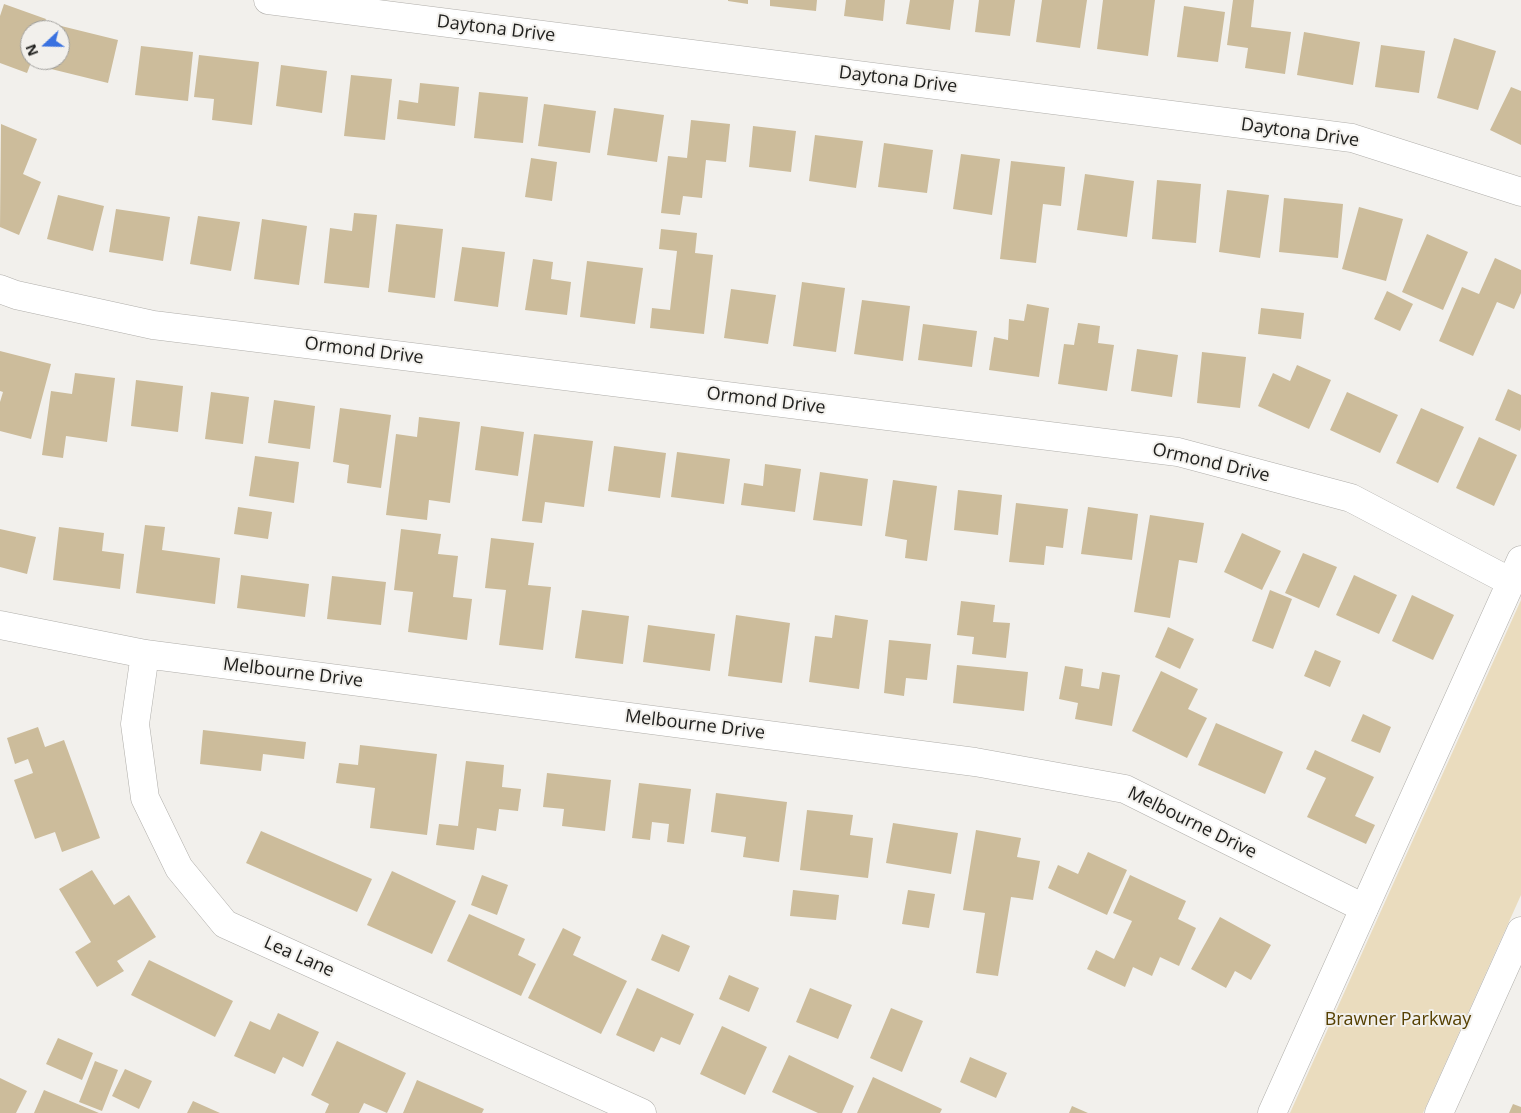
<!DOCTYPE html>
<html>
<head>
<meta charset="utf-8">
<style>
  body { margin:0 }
  #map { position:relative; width:1521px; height:1113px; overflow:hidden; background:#f2f0ec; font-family:"Open Sans",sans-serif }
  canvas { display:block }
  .north { position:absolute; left:20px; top:20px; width:50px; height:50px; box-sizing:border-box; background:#f2f0ec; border:1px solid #9e9d9a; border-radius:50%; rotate:249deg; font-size:14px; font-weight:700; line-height:20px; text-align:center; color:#20201e }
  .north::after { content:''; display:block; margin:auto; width:18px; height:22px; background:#3971e0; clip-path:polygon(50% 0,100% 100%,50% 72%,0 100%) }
</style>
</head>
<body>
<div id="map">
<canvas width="1521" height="1113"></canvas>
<div class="north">N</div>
</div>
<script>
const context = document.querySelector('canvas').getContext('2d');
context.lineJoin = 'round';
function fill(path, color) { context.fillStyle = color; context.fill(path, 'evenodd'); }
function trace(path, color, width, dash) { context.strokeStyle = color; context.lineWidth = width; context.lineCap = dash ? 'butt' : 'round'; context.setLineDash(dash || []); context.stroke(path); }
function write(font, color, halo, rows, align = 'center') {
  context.font = font + ' "Open Sans",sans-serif'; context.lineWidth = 4; context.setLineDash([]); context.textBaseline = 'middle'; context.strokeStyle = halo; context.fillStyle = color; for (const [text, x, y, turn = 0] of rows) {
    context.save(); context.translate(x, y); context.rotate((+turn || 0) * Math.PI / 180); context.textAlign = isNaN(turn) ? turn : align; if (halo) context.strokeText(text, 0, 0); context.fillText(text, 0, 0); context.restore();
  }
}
const green = new Path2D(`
  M1521,600V895L1423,1113H1290Z`);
const building = new Path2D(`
  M728,0H748V4L728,1Z
  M770,0H817L816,11L770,6Z
  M846,0H885L883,21L844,16Z
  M910,0H954L950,30L906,24Z
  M979,0H1015L1010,36L975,32Z
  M1042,0H1087L1080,48L1036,42Z
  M1103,0H1155L1148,56L1097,49Z
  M1233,0H1254L1251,27L1291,32L1285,74L1245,68L1248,48L1227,45Z
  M4,4L46,19L42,30H30V60H32L27,73L0,63V16Z
  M1184,6L1225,12L1218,62L1177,57Z
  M53,24L118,40L108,83L43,67L44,60H60V30H51Z
  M1304,32L1360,42L1353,85L1297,75Z
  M1454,38L1496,51L1478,110L1437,98Z
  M1381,45L1425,51L1419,93L1375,87Z
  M141,46L193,52L188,101L135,95Z
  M199,55L259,62L252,125L212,120L214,99L194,97Z
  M281,65L327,71L322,113L276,106Z
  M351,75L392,79L385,140L344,136Z
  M420,83L459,87L455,126L397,119L399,100L418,103Z
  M1511,87L1521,91V145L1490,130Z
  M479,92L528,97L523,143L474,138Z
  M544,104L596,111L590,153L538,146Z
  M614,108L664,115L657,162L607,155Z
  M691,120L730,124L726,162L706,160L702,198L683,196L680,215L661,213L668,156L687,158Z
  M1,124L37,139L23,174L41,182L19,235L0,227Z
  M753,126L796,131L791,172L749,167Z
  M815,135L863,141L856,188L809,181Z
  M884,143L933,150L927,193L878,187Z
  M961,154L1000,159L992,215L953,209Z
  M531,158L557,162L552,201L525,197Z
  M1011,161L1065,167L1061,206L1043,204L1036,263L1000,259Z
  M1085,174L1134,181L1127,237L1077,230Z
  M1157,180L1201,184L1196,243L1152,239Z
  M1227,190L1269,195L1260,258L1219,252Z
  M58,195L104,206L93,251L47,239Z
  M1284,198L1343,204L1338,258L1279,252Z
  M1359,207L1403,219L1386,281L1342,269Z
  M116,209L170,217L163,261L109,252Z
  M354,213L377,215L369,288L324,283L330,228L352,231Z
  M198,216L240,222L231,271L190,264Z
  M262,219L307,226L299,285L254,279Z
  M396,224L443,229L435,298L388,292Z
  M661,229L697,233L695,253L713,255L704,334L650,328L652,308L670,310L677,251L659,249Z
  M1427,234L1468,252L1443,310L1402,292Z
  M462,247L505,252L498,307L454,301Z
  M1495,258L1521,270V293L1514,309L1497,302L1473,356L1439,341L1462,287L1479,294Z
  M533,259L553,262L551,279L571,282L567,315L525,310Z
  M587,261L643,268L635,324L580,317Z
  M802,282L845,288L836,352L793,346Z
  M731,289L776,295L768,344L724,338Z
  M1387,291L1413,304L1400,331L1374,319Z
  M862,300L910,306L903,361L854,354Z
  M1027,304L1049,308L1039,377L989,370L994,337L1008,340L1009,319L1024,321Z
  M1261,308L1304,313L1301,339L1258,334Z
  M1078,323L1100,326L1098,343L1114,345L1107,391L1058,384L1064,344L1074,345Z
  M923,324L977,331L972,367L918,360Z
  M1137,349L1178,355L1172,397L1131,391Z
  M0,351L51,364L31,439L0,431V402L3,392L0,391Z
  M1202,352L1246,357L1240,408L1197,403Z
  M1297,365L1331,380L1309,429L1258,406L1273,373L1290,381Z
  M75,373L115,378L107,442L66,436L63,458L42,455L51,391L72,394Z
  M136,380L183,386L178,432L131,426Z
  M1508,389L1521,395V427L1520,431L1495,420Z
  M211,392L249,397L243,444L205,439Z
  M1347,392L1398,415L1380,453L1330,430Z
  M274,400L315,406L310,449L268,443Z
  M340,408L391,415L381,488L347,483L349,465L333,462Z
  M1421,408L1464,427L1438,483L1396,463Z
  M419,417L460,422L450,503L429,500L427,520L386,515L396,434L417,437Z
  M481,426L524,432L518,476L475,470Z
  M534,434L593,441L584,507L545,502L542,523L522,521Z
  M1479,437L1517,455L1494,506L1456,488Z
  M614,446L666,453L660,498L608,491Z
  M677,452L730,459L724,504L671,497Z
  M255,456L299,462L294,503L249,496Z
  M765,464L801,469L795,512L741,505L744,483L763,486Z
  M820,472L868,479L862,526L813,520Z
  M893,480L937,486L927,561L905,558L907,540L885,536Z
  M958,490L1002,495L998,535L954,530Z
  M1016,503L1068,509L1063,548L1046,546L1044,565L1009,562Z
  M238,507L272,512L268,539L234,534Z
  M1088,507L1138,514L1132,560L1081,554Z
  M1150,515L1204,523L1197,563L1179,560L1170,618L1134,612Z
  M145,525L165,527L162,550L220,558L215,604L136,593Z
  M59,527L104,533L102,551L124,554L120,589L53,580Z
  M0,529L36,537L27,574L0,567Z
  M401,529L441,534L438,554L458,556L453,597L472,599L467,640L408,632L413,592L394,590Z
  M1242,533L1281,551L1262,590L1224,572Z
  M491,538L534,543L528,585L551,587L543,650L499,645L506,590L485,588Z
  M1303,553L1337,567L1319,608L1285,593Z
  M241,575L309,584L305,617L237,608Z
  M1354,575L1397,595L1379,634L1336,615Z
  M332,576L386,582L381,625L327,619Z
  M1270,590L1292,599L1273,649L1252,641Z
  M1412,595L1454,615L1433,660L1392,641Z
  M961,601L995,605L993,622L1010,623L1006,658L972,654L974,637L957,635Z
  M582,610L629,616L623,664L575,658Z
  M736,615L790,623L782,683L728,676Z
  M835,615L868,620L859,689L809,682L815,636L832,638Z
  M648,625L715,634L710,671L643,662Z
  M1168,627L1194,639L1180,669L1155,657Z
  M889,640L931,644L927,680L906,678L904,696L884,693Z
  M1315,650L1341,661L1330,687L1304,676Z
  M957,665L1028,672L1024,711L953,703Z
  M1065,666L1083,669L1081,686L1099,689L1102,672L1120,675L1112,726L1075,719L1078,703L1059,699Z
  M1161,671L1198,689L1188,709L1207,718L1187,758L1132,731Z
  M1363,714L1391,727L1380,753L1351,741Z
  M1216,723L1283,752L1265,794L1198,765Z
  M38,727L45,747L64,740L100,838L62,852L55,832L35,839L14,780L33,773L28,759L15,764L7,738Z
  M203,730L306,742L304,759L263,754L261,771L200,764Z
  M360,745L437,754L427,835L370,828L375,788L336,783L339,763L358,765Z
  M1315,750L1374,777L1355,816L1375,825L1366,844L1307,817L1326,778L1306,769Z
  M466,761L504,765L502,787L521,789L518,811L499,809L496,831L477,828L474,850L436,845L439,824L458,826Z
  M547,773L611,780L605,831L562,826L564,809L543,807Z
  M639,783L691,789L684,844L667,842L669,824L652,822L650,840L632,838Z
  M716,793L787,802L779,862L743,857L746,837L711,832Z
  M807,810L853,815L850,835L873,838L868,878L800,870Z
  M893,823L958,833L951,874L886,863Z
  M976,830L1021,838L1017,857L1040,861L1033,900L1011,897L998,976L976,973L985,913L963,910Z
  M261,831L372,879L357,912L246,863Z
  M1088,852L1127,870L1107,915L1048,888L1058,865L1078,874Z
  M92,870L114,905L129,895L156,937L117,961L124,971L97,987L75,952L91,942L59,889Z
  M392,871L456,901L432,954L367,925Z
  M482,875L508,885L497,915L471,905Z
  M1130,875L1186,901L1178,919L1196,928L1179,966L1160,957L1152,976L1133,967L1125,987L1087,969L1096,950L1114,959L1132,921L1113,913Z
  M793,890L839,895L836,920L790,916Z
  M908,890L935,894L929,928L902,924Z
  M469,914L525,939L518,955L536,964L521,996L447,961Z
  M1220,917L1271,945L1251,980L1235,971L1226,988L1191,969Z
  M563,928L581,937L573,955L627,981L601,1034L528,998Z
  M662,934L690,946L679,972L651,960Z
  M149,960L233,1001L215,1037L131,995Z
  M729,975L759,988L749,1012L719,999Z
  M637,988L694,1014L680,1045L661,1037L654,1052L616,1035Z
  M810,988L852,1005L838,1039L796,1022Z
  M891,1008L923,1021L902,1072L870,1058Z
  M278,1013L319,1032L303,1067L283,1057L275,1074L234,1056L250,1021L270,1030Z
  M722,1026L767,1047L745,1095L700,1074Z
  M58,1038L93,1053L82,1080L46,1064Z
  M337,1041L406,1073L387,1113L364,1103L359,1113H325L329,1104L311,1095Z
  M789,1055L854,1086L842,1113H818L772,1092Z
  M970,1057L1007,1073L996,1098L960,1082Z
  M95,1061L118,1070L102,1111L79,1102Z
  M125,1069L152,1081L139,1109L112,1096Z
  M873,1077L942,1109L940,1113H857Z
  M0,1078L27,1091L16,1113H0Z
  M417,1080L484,1109L482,1113H403Z
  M44,1090L99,1113H34Z
  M193,1101L220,1113H187Z
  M1513,1104L1521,1107V1113H1509Z
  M1072,1106L1088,1113H1069Z`);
const street = new Path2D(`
  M268,0L1352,138L1521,192
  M0,289L16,295L153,325L1178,452L1351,498L1511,582
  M0,625L145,654L975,762L1125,789L1364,908
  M145,654L135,724L145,798L179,868L225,924L642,1113`);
const secondary = new Path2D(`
  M1272,1113L1521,560
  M1439,1113L1521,931`);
const streetNames = [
  ["Daytona Drive",496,29,7],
  ["Daytona Drive",898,80,7],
  ["Daytona Drive",1300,133,8],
  ["Ormond Drive",364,351,7],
  ["Ormond Drive",766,401,7],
  ["Ormond Drive",1211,463,13],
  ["Melbourne Drive",293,673,7],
  ["Melbourne Drive",695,725,7],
  ["Melbourne Drive",1192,823,26],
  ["Lea Lane",299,957,24]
];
const parkNames = [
  ["Brawner Parkway",1398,1020]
];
fill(green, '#eadcbe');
fill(building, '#ccbc9b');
trace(street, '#b0aeaa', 29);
trace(secondary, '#b0aeaa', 29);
trace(street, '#fff', 28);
trace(secondary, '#fff', 28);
write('18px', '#20201e', '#f2f0ec', streetNames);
write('18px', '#564002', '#f2f0ec', parkNames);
</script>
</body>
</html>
